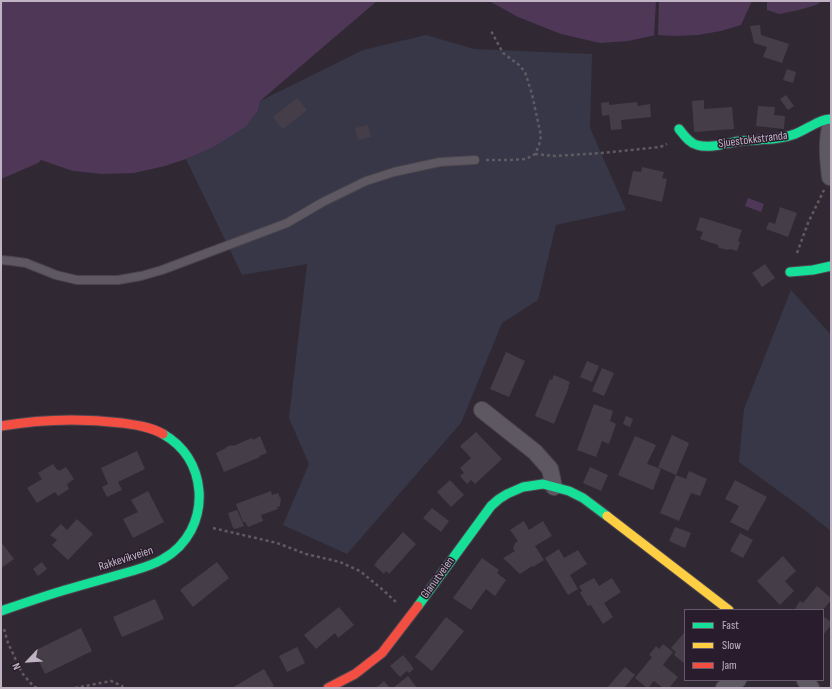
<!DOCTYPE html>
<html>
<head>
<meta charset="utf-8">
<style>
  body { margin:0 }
  #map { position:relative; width:832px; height:689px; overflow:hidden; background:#302933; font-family:"Sofia Sans Condensed",sans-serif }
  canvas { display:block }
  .frame { position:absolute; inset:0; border:2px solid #c0b3c4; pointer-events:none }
  .legend { position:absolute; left:684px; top:609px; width:140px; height:72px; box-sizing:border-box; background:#291d2d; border:1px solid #655969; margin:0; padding:5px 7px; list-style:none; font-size:12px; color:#c0b3c4 }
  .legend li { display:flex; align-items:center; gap:8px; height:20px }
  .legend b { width:20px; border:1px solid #655969 }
  .north { position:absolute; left:8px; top:641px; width:40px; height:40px; -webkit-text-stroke:3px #291d2d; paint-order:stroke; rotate:245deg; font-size:11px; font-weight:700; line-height:16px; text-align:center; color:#c0b3c4 }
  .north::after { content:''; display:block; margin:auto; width:14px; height:18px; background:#c0b3c4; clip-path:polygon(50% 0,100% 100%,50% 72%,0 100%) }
</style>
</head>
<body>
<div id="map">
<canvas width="832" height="689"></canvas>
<div class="frame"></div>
<ul class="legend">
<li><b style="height:5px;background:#16e098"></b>Fast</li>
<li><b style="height:5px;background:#ffcf43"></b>Slow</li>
<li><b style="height:5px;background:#f24e42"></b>Jam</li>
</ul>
<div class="north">N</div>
</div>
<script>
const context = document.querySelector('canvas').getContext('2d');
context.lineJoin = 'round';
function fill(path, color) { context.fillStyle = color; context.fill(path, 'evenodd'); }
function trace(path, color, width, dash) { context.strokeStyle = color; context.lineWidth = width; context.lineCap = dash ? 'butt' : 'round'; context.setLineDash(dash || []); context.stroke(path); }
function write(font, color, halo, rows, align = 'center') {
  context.font = font + ' "Sofia Sans Condensed",sans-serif'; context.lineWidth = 3; context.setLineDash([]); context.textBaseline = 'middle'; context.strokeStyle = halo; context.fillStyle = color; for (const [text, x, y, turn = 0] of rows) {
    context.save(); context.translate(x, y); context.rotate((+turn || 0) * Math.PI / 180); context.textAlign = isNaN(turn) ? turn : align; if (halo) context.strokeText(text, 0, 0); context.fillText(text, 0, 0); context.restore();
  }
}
const green = new Path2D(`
  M426,35L474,49L592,54L590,128L626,210L556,225L538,300L502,323L461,423L347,554L283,525L309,464L289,418L307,264L242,275L186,159L212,148L258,111L260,101L363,50Z
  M791,290L831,335V531L806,511L739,462L744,409Z`);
const water = new Path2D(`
  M1,1H377L260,101L258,111L245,127L212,148L186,159L165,166L134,173L102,174L73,171L41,160L38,163L1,179Z
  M489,1H752L741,25L721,31L698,35L676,36L656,35L628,41L600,43L561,34L518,17Z
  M767,1H822L816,5L799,10L779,14L767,10Z
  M748,198L764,204L761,212L745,206Z`);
const pier = new Path2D(`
  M656,1H659L658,35L654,36Z`);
const building = new Path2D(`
  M760,25L761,35L789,44L782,63L763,57L767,47L754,43L750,26Z
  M787,69L796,72L793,83L783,80Z
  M786,95L794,106L788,110L780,99Z
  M297,98L307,110L283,129L273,117Z
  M704,100V109L732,107L734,129L694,132L692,101Z
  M609,102V105L637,102L638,106L650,104L651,117L621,120L622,129L611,130L609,115L602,116L601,103Z
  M758,106L775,107L774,115L785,116L784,129L756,126Z
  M368,125L371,137L358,140L355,128Z
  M642,167L664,172L662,178L667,179L662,202L628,194L633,171L641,172Z
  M780,207L797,213L788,237L766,229L769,222L775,224Z
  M700,217L742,230L738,241L740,242L737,251L730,249L728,250L719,248L718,245L700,239L703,232L696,230Z
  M765,264L775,278L762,287L752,273Z
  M506,352L525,361L509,397L490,389Z
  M587,361L599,366L592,382L580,377Z
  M602,368L614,373L604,396L592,391Z
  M554,375L570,382L568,387H569L554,424L535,416L550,379L552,380Z
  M594,404L613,411L610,421L616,424L609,444L602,441L596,457L577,450Z
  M626,416L633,419L630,427L623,424Z
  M476,432L502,459L475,484L471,480L467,484L460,476L464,473L460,468L471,458L460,446Z
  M672,435L689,443L676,475L658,467Z
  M260,436L267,453L259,456L260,457L224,472L216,453L226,448V447L232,445L233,446L252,438L253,440Z
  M635,436L656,445L647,464L661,469L653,490L618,475Z
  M137,451L145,469L118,482L122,490L107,497L102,487L108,484L101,468Z
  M53,464L57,470L58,469L59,471L66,467L74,479L67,484L69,489L58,496L55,492L37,503L27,488L42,479L38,473Z
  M590,467L608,475L601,491L583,483Z
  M689,471L707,479L700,496L691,493L679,521L660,513L676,475L686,479Z
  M450,480L464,495L451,507L437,492Z
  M735,480L767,497L748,531L730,522L739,506L725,499Z
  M148,491L164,522L133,538L123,519L138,512L131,500Z
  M271,491L272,495L278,493L280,498L281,497L280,506L277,507L278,509L261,515L263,521L248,527L245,522H243L236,504Z
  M432,508L449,521L441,532L423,518Z
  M237,510L244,526L235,529L233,528L228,513Z
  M77,519L93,534L68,560L52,545L57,540L50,535L61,524L67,530Z
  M524,521L529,530L543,521L552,536L535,546L544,560L533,567L532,566L520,574L503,558L515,551L513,549L515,543L518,541L510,530Z
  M675,527L691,533L685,548L669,541Z
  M403,532L416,544L389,574L386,571L384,574L374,565L377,562H376Z
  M740,533L753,540L743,558L730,551Z
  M1,542L14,559L1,568Z
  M559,549L564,558L578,550L587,564L570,575L578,589L568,595L545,558Z
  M783,556L796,571L785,581L794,591L780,605L757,581Z
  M482,558L499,570L497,573L506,580L495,596L486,589L471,610L453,598Z
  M42,562L47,569L38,576L33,569Z
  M217,562L229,578L193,607L180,590Z
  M594,578L599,586L612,578L621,592L604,603L613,617L603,624L591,605L588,606L580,593L582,591L579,586Z
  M817,586L831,598V600L823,610H796L795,609L800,601L803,603Z
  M155,599L164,619L122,637L113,617Z
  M339,607L354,625L338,638L335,633L316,649L304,635Z
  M823,616L831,622V625L823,635Z
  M446,617L464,631L432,671L415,657Z
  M81,628L92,651L45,674L34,651Z
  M685,632V664L674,655L676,652L671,648Z
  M663,644L673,652L663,665L678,677L669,688H663L654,681L648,688H647L635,678L652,657L649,655L656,646L659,649Z
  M297,647L305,663L287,672L279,656Z
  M403,655L412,666V667L414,669L409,673L407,671L400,677L390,666Z
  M625,667L635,675L624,688H607Z
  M264,669L274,686L270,688H232Z
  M408,676L417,688H393Z
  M384,681L390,688H376Z`);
const path = new Path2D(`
  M535,154L555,156L602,153L660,147L667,144
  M486,160H508L526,159L535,154L539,145L541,136L532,94L525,72L519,65L503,53L490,29
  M797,253L808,223L824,190
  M213,528L277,543L306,554L340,562L360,571L383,590L397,603
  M4,629L8,643L22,673L34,687L39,688
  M75,688L111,681L122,686L123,688`);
const lane = new Path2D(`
  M1,260L12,261L26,263L56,275L77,280H118L141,276L162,270L287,223L323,202L366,181L394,172L440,162L475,160`);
const street = new Path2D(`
  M830,177C828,159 826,141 831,124
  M482,410L535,452L550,469L554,487
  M805,680L811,688
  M724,688L738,680`);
const fast = new Path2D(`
  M679,129C684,135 689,143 697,145C710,149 727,143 740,141C758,139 777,141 795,134C806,130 819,119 831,119
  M790,272L813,270L831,266
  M418,606L491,506L499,499L507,494L523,487L543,484L569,491L583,498L607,516
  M1,611C27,602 53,593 79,586C97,581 114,576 132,571C142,568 153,565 163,559C188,545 201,519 199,491C197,466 184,446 163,434`);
const slow = new Path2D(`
  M607,516L729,610`);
const jam = new Path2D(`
  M1,426C41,419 81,418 122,423C136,425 151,427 163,434
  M328,688L355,674L382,653L418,606`);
const streetNames = [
  ["Sjuestokkstranda",753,140,-7],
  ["Rakkevikveien",126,559,-18],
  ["Glanutveien",438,578,-54]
];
fill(green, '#373748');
fill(water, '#4e3757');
fill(pier, '#302933');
fill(building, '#453e48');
trace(lane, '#4a444c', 10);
trace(street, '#4a444c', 18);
trace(fast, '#4d4650', 11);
trace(slow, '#4d4650', 11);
trace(jam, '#4d4650', 11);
trace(path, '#605a62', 2.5, [3, 3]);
trace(lane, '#5e5862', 8);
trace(street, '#5e5862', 16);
trace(fast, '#16e098', 9);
trace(slow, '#ffcf43', 9);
trace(jam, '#f24e42', 9);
write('12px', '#c0b3c4', '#291d2d', streetNames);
</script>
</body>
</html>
